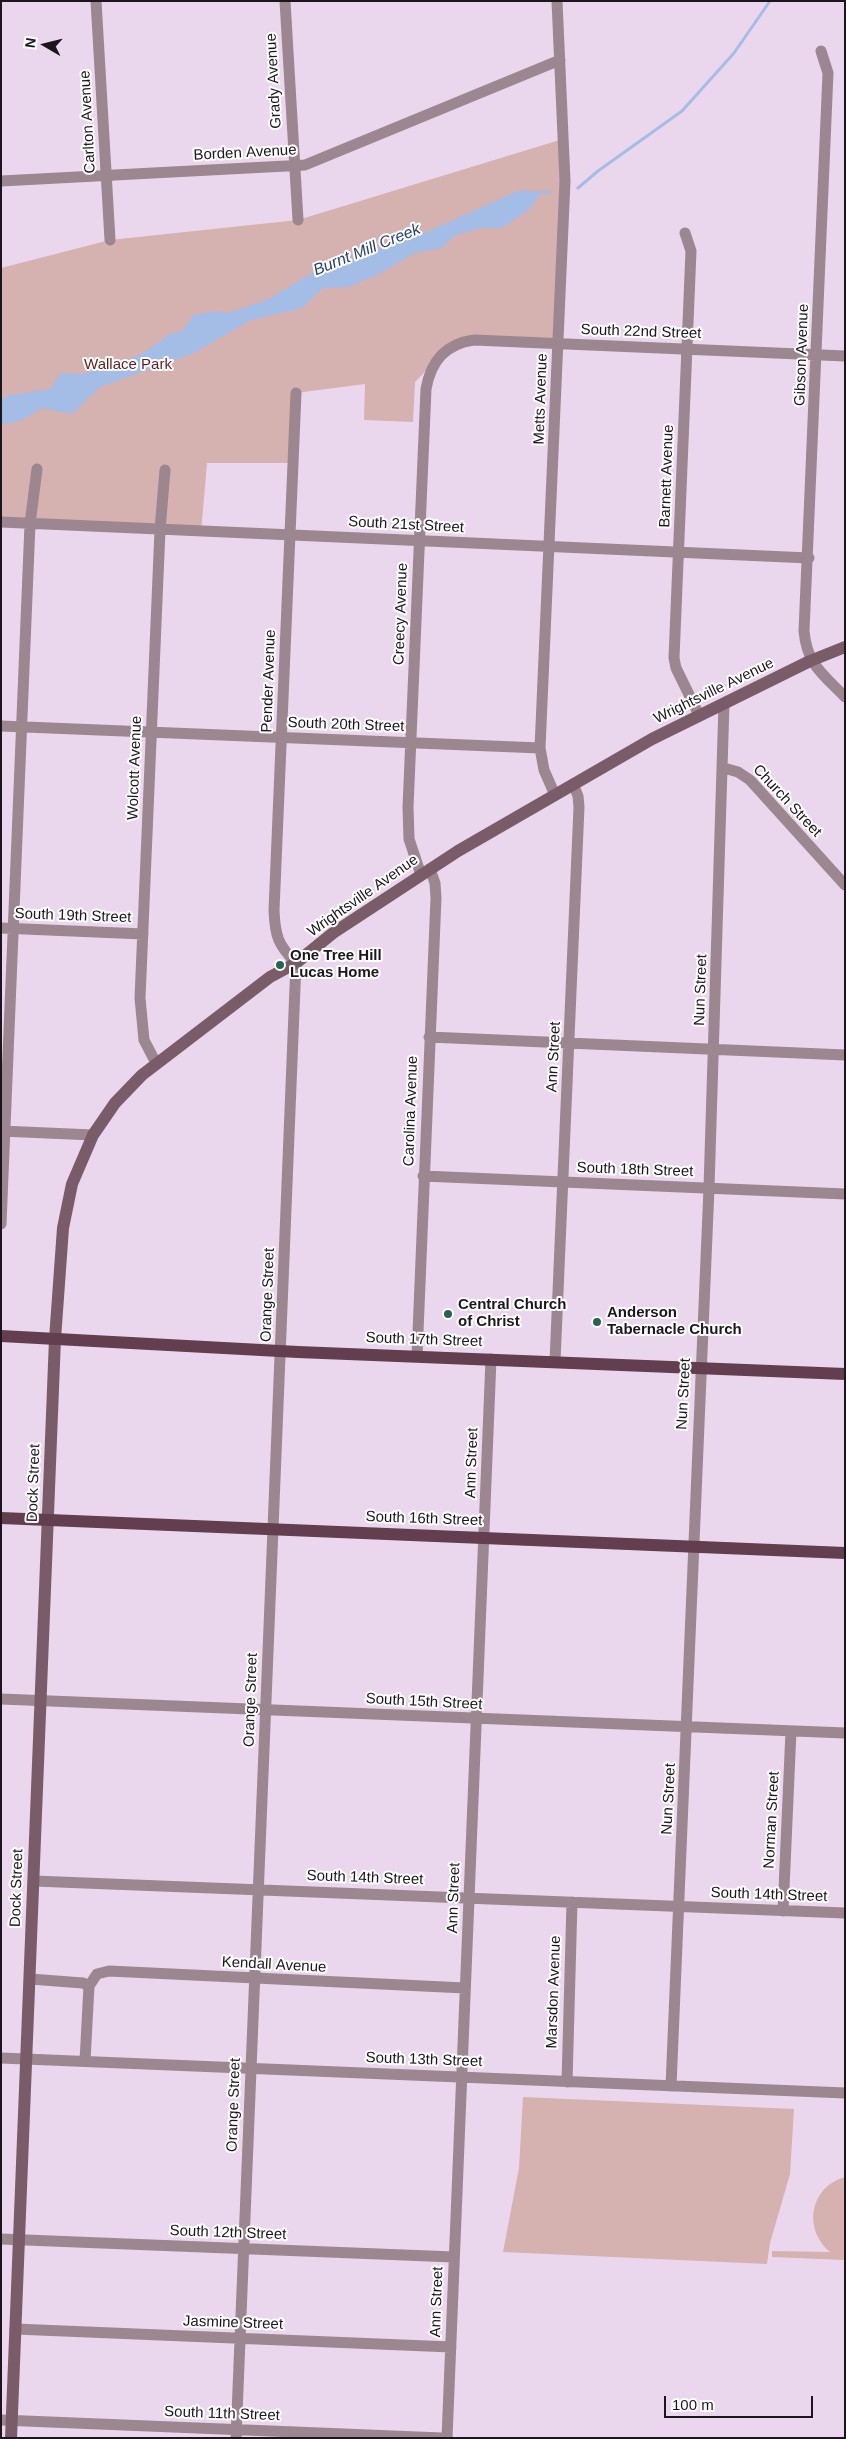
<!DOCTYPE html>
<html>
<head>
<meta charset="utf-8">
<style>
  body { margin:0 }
  #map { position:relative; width:846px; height:2439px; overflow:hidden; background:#ead7ed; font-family:Arial,sans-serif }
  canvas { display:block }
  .frame { position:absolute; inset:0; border:2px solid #1c151d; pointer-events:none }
  .north { position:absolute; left:20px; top:20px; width:50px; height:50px; -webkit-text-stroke:4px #fff; paint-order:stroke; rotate:278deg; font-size:14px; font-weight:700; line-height:20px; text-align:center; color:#1c151d }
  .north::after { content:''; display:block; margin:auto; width:18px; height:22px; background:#1c151d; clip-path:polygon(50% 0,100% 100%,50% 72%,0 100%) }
  .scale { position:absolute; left:664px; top:2396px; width:149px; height:22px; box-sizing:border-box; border:2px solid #1c151d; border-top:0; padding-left:6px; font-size:15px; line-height:18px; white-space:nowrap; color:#1c151d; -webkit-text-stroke:4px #fff; paint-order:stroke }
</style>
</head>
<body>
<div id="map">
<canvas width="846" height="2439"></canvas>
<div class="frame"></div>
<div class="north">N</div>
<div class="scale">100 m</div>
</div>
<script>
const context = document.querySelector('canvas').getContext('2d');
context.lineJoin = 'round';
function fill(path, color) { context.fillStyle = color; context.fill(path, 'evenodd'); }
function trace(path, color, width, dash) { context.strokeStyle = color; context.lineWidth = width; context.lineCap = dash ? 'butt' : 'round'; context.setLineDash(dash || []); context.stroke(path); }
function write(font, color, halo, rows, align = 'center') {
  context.font = font + ' Arial,sans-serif'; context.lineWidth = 4; context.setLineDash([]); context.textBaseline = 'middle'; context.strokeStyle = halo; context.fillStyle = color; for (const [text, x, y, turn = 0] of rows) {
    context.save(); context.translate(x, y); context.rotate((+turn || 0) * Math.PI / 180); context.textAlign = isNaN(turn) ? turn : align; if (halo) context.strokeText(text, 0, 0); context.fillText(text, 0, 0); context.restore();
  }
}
const green = new Path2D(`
  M563,139L558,344L474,340L445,351L415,382L413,422L364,420L365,384L296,393L293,463H207L201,532L1,522V268L110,240L298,220Z
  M523,2097L794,2109L790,2174L770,2243L767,2264L503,2252L519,2168Z
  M845,2177V2260L772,2257V2251L830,2252C803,2230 809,2187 845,2177Z`);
const water = new Path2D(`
  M520,190L539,192L537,200L527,211L502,228H481L460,234L454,236L442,248L415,253L377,275L348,287L323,288L302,308L251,320L192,354L100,387L72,414L42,408L22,420L1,425V399L10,395L50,389L61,373L82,374L140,355L172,333L182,331L193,315L216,311L229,313L269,299L328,263L351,259L422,234Z`);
const stream = new Path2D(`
  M578,188L598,171L682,111L734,53L770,1
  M537,193L550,192`);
const street = new Path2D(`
  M96,1L110,240
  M285,1L298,220
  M821,51L828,73L804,631C807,665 823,674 845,697
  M1,181L305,165L560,60
  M685,233L691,251L674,658L676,668L699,715
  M1,522L809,558
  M1,726L540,748
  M724,768L738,772L750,780L845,885
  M555,795L544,770L540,748L565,181L557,1
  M421,875L409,839L408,807L426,389C431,361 445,344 474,340L845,356
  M1,928L143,934
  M429,1037L845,1055
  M156,1063L144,1040L140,998L160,530L165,470
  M1,1131L93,1135
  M423,1176L845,1194
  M1,1224L30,524L37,469
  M417,1356L436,898L435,883L430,869
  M555,1361L579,807L578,796L573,784
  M1,1699L845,1733
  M34,1881L845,1913
  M783,1911L791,1731
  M30,1979L83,1983L89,1986
  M1,2058L845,2093
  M85,2061L89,1986L97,1974L109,1971L465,1988
  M567,2082L572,1902
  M671,2086L709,1188L724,704
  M1,2239L454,2257
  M15,2329L451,2347
  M1,2420L442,2438
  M236,2438L296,963C278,945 275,936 274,910L296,393
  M447,2438L491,1359`);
const secondary = new Path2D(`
  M11,2438L55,1339L63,1228L72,1184L93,1135L115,1103L142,1075L270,977L296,963L333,933L458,851L652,739L810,661L845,647`);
const primary = new Path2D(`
  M1,1336L298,1352L845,1374
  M1,1518L845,1553`);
const markers = [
  [280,965,5,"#266450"],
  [448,1314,5,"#266450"],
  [597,1322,5,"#266450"]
];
const streetNames = [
  ["Grady Avenue",274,81,-93],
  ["Carlton Avenue",88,122,-93],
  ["Borden Avenue",245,153,-3],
  ["South 22nd Street",641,332,2],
  ["Gibson Avenue",802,355,-88],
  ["Metts Avenue",541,399,-88],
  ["Barnett Avenue",667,476,-88],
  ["South 21st Street",406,525,3],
  ["Creecy Avenue",401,614,-88],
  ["Pender Avenue",269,681,-88],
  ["Wrightsville Avenue",714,691,-26],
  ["South 20th Street",346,725,2],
  ["Wolcott Avenue",135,768,-88],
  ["Church Street",787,801,47],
  ["Wrightsville Avenue",363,896,-35],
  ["South 19th Street",73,916,2],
  ["Nun Street",701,990,-88],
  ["Ann Street",554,1057,-87],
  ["Carolina Avenue",411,1111,-88],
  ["South 18th Street",635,1170,2],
  ["Orange Street",268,1295,-88],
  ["South 17th Street",424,1340,2],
  ["Nun Street",684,1394,-87],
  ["Ann Street",472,1463,-88],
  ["Dock Street",34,1483,-88],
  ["South 16th Street",424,1519,2],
  ["Orange Street",251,1700,-88],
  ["South 15th Street",424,1702,3],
  ["Nun Street",669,1799,-87],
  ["Norman Street",772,1820,-87],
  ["South 14th Street",365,1878,2],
  ["Dock Street",17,1888,-88],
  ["South 14th Street",769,1895,2],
  ["Ann Street",454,1898,-88],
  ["Kendall Avenue",274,1965,3],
  ["Marsdon Avenue",554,1992,-88],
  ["South 13th Street",424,2060,2],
  ["Orange Street",234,2105,-88],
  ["South 12th Street",228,2233,2],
  ["Ann Street",437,2302,-88],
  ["Jasmine Street",233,2323,2],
  ["South 11th Street",222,2414,2]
];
const parkNames = [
  ["Wallace Park",128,365]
];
const poiNames = [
  ["One Tree Hill",290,956],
  ["Lucas Home",290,973],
  ["Central Church",458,1305],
  ["of Christ",458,1322],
  ["Anderson",607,1313],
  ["Tabernacle Church",607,1330]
];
const waterNames = [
  ["Burnt Mill Creek",367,250,-22]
];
fill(green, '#d5b1af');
fill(water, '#a4bde6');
trace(stream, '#a4bde6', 3);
trace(street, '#9c868f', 11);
trace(secondary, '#7a5c69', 12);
trace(primary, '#623e4e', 12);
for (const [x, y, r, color] of markers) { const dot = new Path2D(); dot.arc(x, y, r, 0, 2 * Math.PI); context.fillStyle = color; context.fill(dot); trace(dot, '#fff', 2); }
write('15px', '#1c151d', '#fff', streetNames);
write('15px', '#5e1d1f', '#fff', parkNames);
write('bold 15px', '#1c151d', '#fff', poiNames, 'left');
write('italic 16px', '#234174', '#fff', waterNames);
</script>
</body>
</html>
